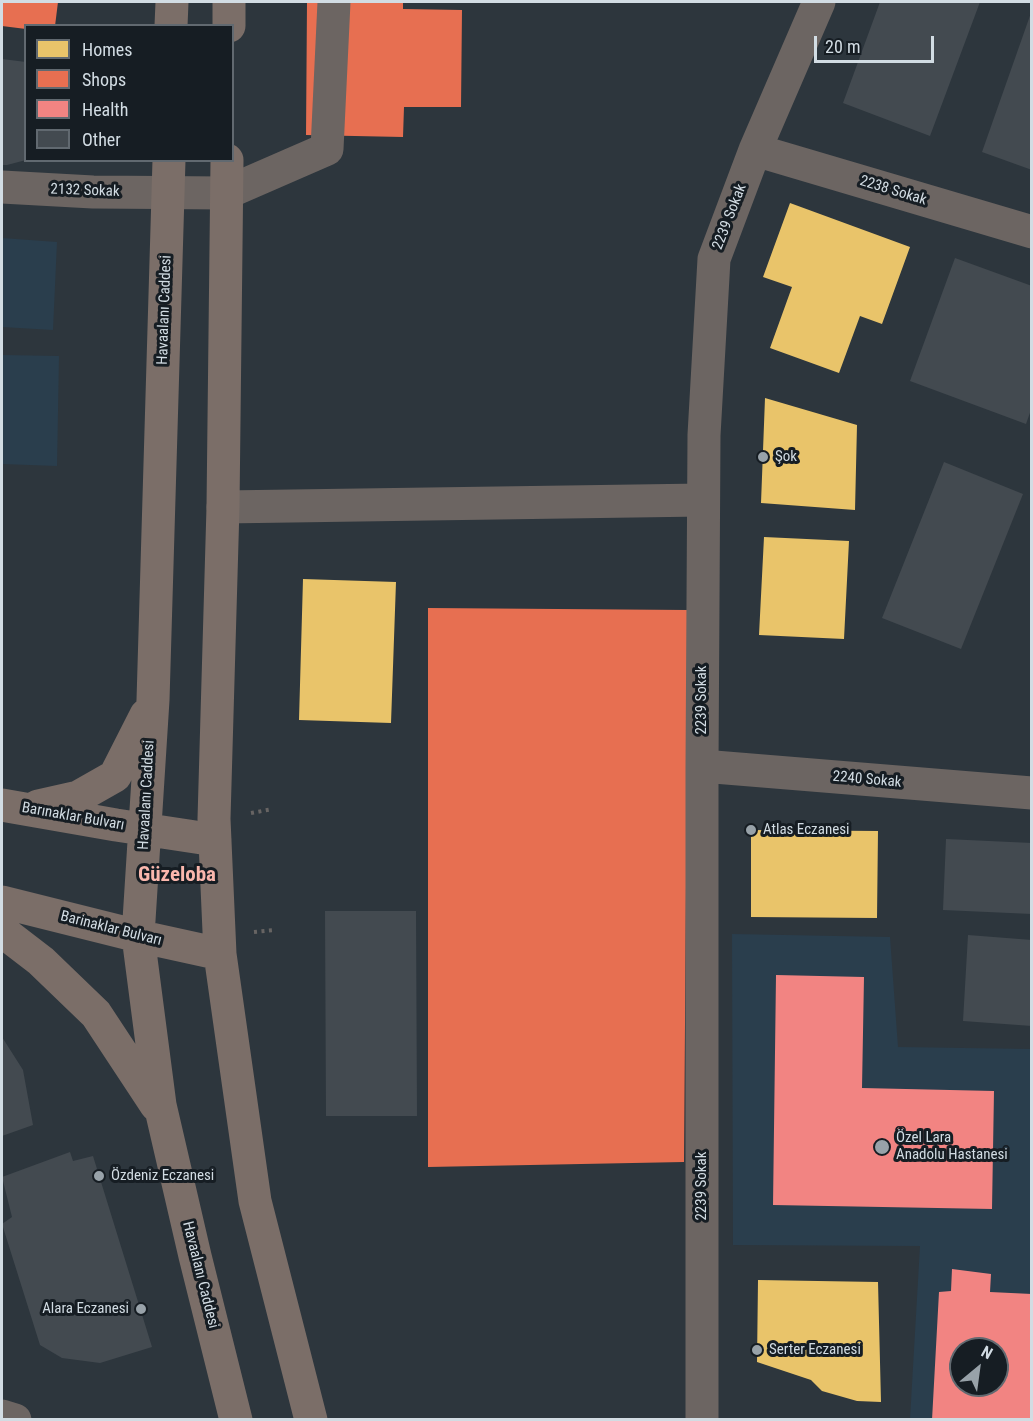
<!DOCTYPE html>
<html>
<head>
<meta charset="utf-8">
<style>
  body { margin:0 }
  #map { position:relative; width:1033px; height:1421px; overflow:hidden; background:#2d363d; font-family:"Roboto Condensed",sans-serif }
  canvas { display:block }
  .frame { position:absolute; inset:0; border:3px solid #d2dce3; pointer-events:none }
  .legend { position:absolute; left:24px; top:24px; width:210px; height:138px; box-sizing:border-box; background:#161d23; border:2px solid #616970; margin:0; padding:8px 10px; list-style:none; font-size:18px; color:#d2dce3 }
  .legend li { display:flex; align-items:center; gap:12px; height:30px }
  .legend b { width:30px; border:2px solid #616970 }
  .north { position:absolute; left:949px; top:1337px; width:60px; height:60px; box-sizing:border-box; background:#161d23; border:2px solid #616970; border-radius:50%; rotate:29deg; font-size:16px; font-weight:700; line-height:24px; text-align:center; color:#d2dce3 }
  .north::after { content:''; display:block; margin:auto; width:21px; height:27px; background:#98a2a9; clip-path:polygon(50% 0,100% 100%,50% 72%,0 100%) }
  .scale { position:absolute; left:814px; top:36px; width:120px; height:27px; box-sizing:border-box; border:3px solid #d2dce3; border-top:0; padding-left:8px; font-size:18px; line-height:21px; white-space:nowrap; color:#d2dce3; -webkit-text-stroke:4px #161d23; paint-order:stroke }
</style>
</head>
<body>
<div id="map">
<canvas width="1033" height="1421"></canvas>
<div class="frame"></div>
<ul class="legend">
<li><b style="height:16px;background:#e9c46a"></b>Homes</li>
<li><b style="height:16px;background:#e76f51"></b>Shops</li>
<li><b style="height:16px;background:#f28482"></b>Health</li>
<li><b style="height:16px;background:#434a50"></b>Other</li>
</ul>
<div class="north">N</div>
<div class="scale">20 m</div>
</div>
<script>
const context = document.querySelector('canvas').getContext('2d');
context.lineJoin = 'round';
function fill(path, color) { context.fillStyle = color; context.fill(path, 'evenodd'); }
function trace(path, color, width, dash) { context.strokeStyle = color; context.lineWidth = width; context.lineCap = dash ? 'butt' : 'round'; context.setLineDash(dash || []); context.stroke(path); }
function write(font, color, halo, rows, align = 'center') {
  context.font = font + ' "Roboto Condensed",sans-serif'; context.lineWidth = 6; context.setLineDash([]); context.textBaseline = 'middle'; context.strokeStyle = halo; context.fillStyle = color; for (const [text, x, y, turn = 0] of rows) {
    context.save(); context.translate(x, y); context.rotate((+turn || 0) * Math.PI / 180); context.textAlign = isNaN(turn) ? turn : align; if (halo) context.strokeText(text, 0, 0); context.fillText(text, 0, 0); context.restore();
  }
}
const built = new Path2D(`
  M2,238L57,242L53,330L2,327Z
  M2,355L59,356L57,466L2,464Z
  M732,934L890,937L898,1047L1031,1049V1419H910L920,1246L733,1245ZM961,1349H997V1385H961Z`);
const homes = new Path2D(`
  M790,203L910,247L882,324L860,316L839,373L770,348L792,287L763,277Z
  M765,398L857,425L855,510L761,503Z
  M764,537L849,541L844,639L759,635Z
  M303,579L396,582L391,723L299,720Z
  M751,830L878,831L877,918L751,917Z
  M758,1280L878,1282L881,1402L857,1401L822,1391L811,1380L757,1362Z`);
const shops = new Path2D(`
  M2,2H58L55,26H26V29L2,26Z
  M307,2H403V9L462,10L461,107H404L403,137L306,135Z
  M428,608L688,610L684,1162L428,1167Z`);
const health = new Path2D(`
  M776,975L864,977L862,1088L994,1091L992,1209L773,1205Z
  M952,1269L991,1274L990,1292L1032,1294V1420H932L939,1292L951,1291ZM961,1349H997V1385H961Z`);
const building = new Path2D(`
  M880,2H980L930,136L843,103Z
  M1032,10V170L982,152Z
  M2,59L26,62V160L7,165H2Z
  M955,258L1032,286V407L1026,424L910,381Z
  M944,462L1023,494L961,649L882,618Z
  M946,839L1032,843V914L943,910Z
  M325,911H416L417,1116H326Z
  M968,935L1032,940V1026L963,1021Z
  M2,1037L23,1070L33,1125L2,1136Z
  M70,1152L73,1161L93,1156L152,1347L100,1363L62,1358L40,1345L2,1224L12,1217L2,1177Z`);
const path = new Path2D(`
  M251,813L273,809
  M254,932L275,930`);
const minor = new Path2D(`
  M755,150L1032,232
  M2,187L93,192L226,193L327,149L334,2
  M223,507L703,500
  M702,766L1032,793
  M2,1416L15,1420
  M702,1420V766L704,435L714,259L755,150L819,2`);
const major = new Path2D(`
  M171,26L172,2
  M229,26V2
  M169,160L153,700L138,936L160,1105L195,1256L236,1420
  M227,160L223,507L214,819L220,954L255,1201L311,1420
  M2,805L116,825L215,840
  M38,806L78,797L115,776L146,715
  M2,902L138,936L220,954
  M2,931L41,961L96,1014L156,1105`);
const markers = [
  [763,457,6,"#98a2a9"],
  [751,830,6,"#98a2a9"],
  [882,1147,8,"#98a2a9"],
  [99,1176,6,"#98a2a9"],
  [141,1309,6,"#98a2a9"],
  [757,1350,6,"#98a2a9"]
];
const streetNames = [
  ["2132 Sokak",85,191,2],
  ["2238 Sokak",893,191,17],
  ["2239 Sokak",730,217,-69],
  ["Havaalanı Caddesi",165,310,-88],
  ["2239 Sokak",702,700,-90],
  ["2240 Sokak",867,780,5],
  ["Havaalanı Caddesi",147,795,-87],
  ["Barınaklar Bulvarı",73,817,10],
  ["Barinaklar Bulvarı",111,929,14],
  ["2239 Sokak",702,1186,-90],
  ["Havaalanı Caddesi",200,1275,76]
];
const poiNames = [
  ["Şok",775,457],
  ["Atlas Eczanesi",763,830],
  ["Özel Lara",896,1138],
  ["Anadolu Hastanesi",896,1155],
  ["Özdeniz Eczanesi",111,1176],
  ["Alara Eczanesi",129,1309,"right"],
  ["Serter Eczanesi",769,1350]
];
const districtNames = [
  ["Güzeloba",177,876]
];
fill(built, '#2a3e4d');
fill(homes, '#e9c46a');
fill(shops, '#e76f51');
fill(health, '#f28482');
fill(building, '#434a50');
trace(path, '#676463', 4, [3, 4.5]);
trace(minor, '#6c6562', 33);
trace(major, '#7b6e68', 33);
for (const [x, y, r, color] of markers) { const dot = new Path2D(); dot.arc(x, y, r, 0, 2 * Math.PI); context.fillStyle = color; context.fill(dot); trace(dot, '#161d23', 2); }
write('15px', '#d2dce3', '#161d23', streetNames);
write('15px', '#d2dce3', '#161d23', poiNames, 'left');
write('bold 21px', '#fab7ad', '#161d23', districtNames);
</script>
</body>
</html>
